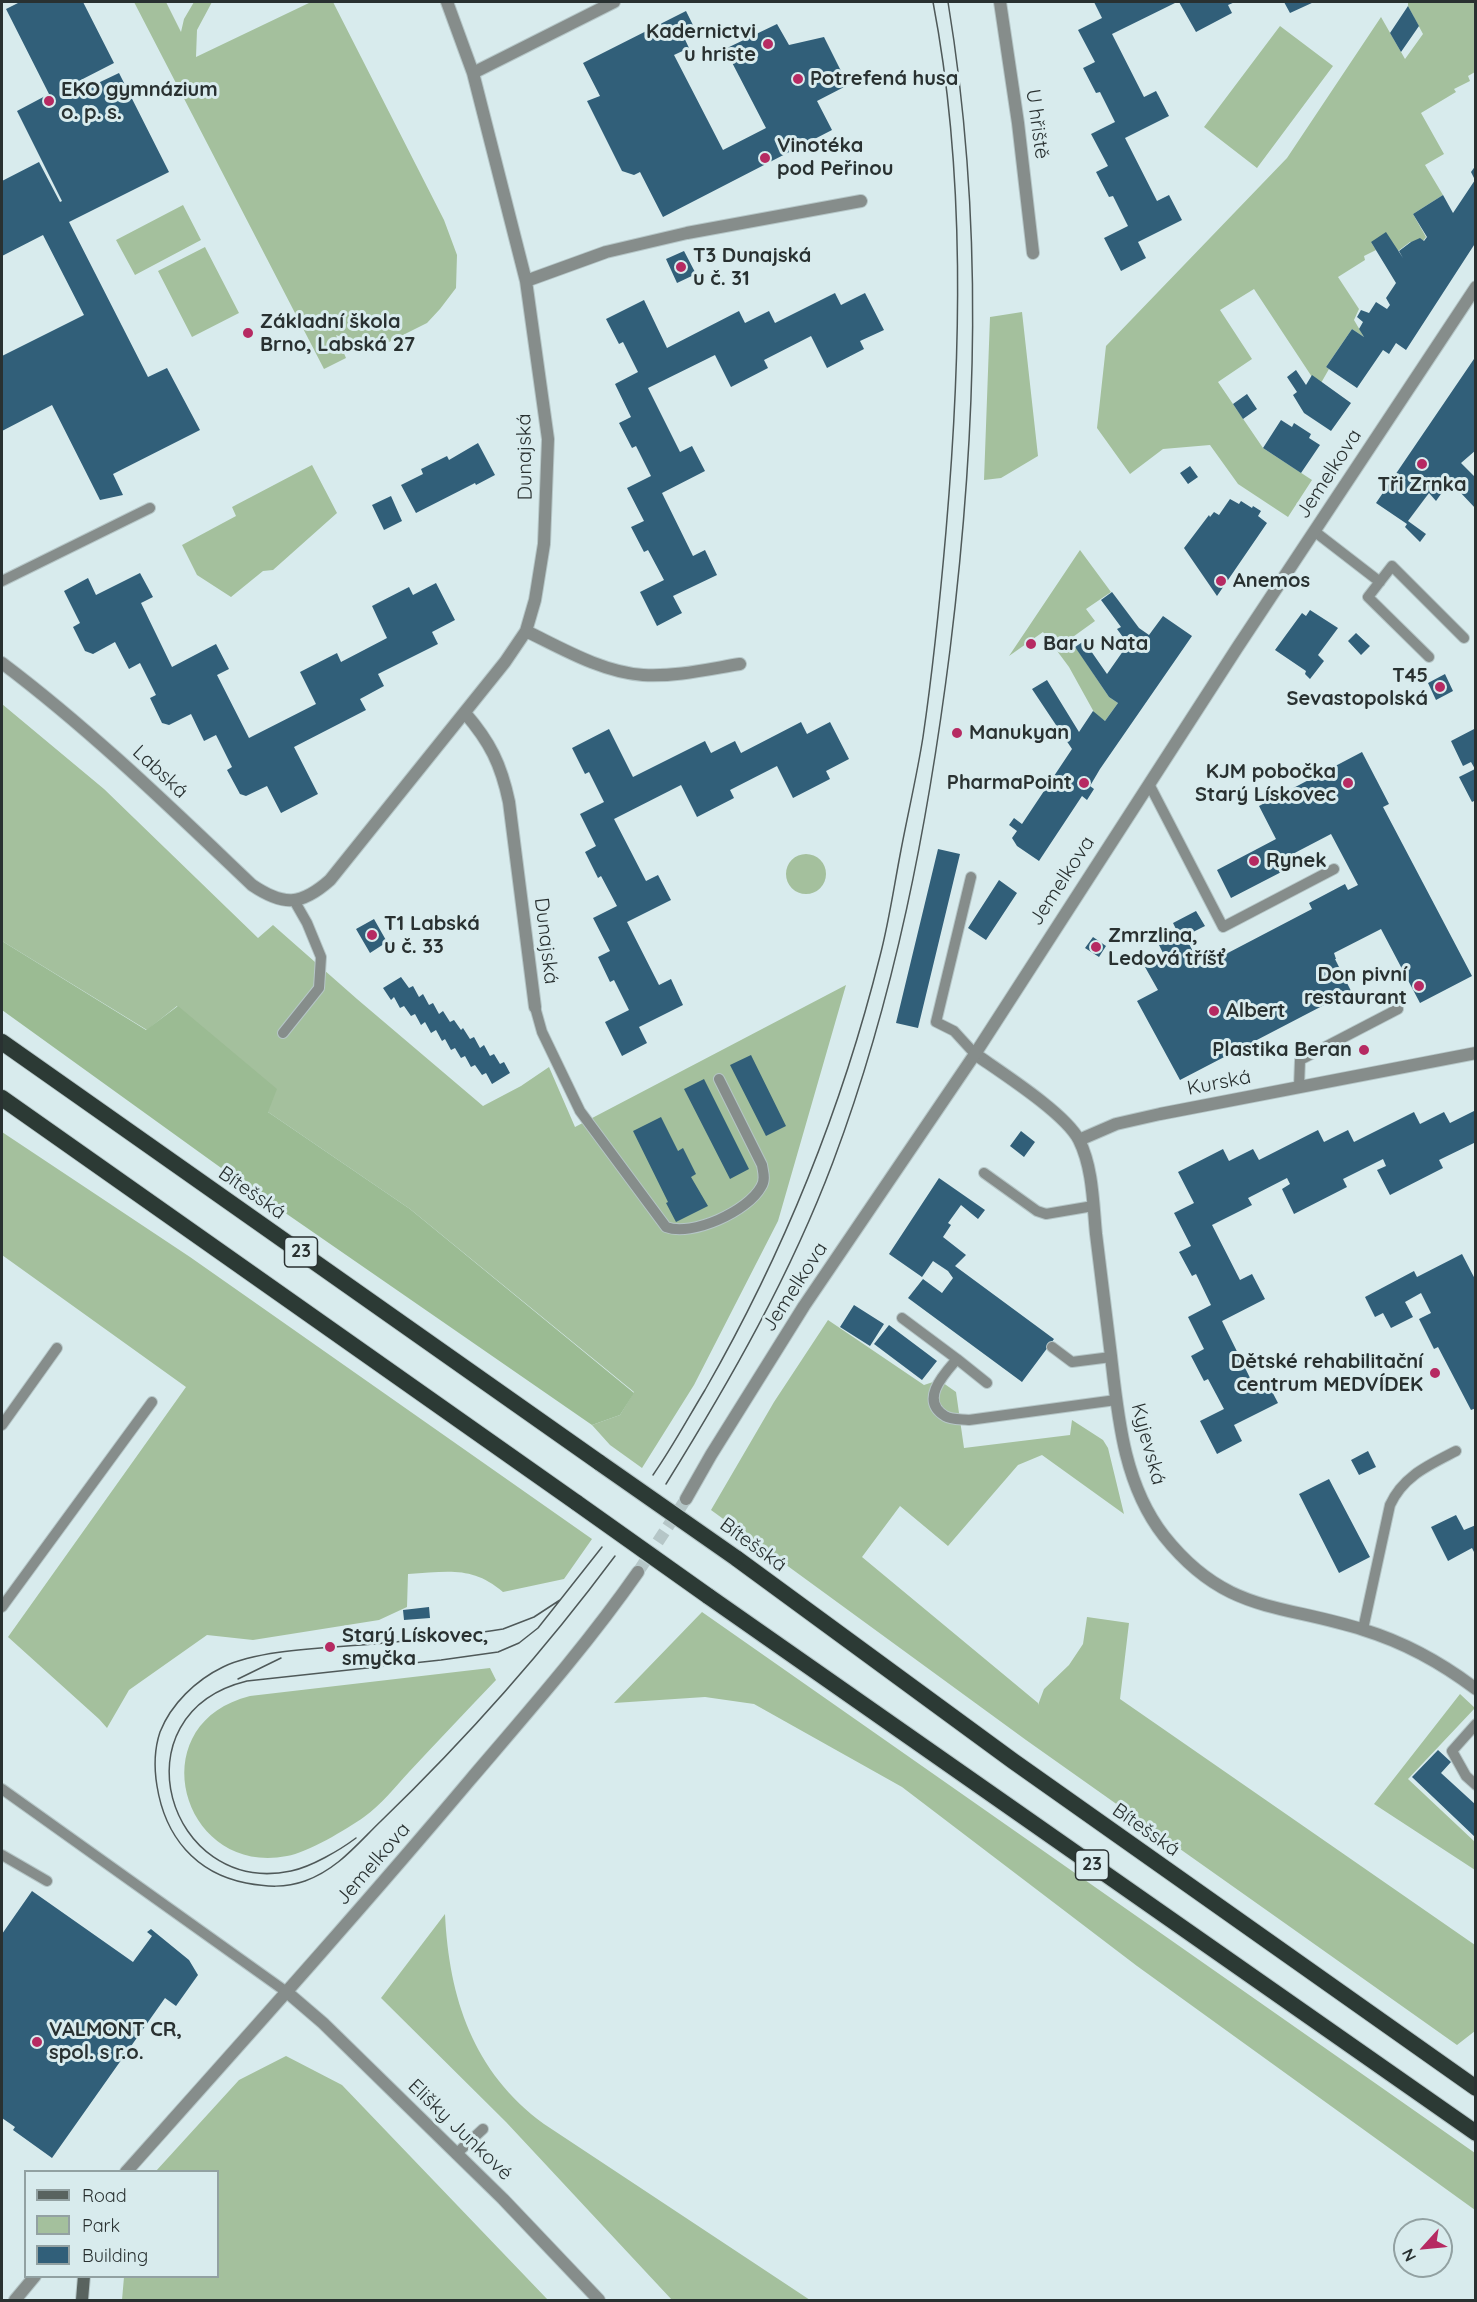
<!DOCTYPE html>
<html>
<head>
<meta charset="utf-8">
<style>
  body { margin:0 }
  #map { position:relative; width:1477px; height:2302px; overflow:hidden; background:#d8ebed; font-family:Quicksand,sans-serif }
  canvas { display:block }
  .frame { position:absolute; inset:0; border:3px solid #293131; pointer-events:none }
  .legend { position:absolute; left:24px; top:2170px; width:195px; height:108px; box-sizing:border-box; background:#d8ebed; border:2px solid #92a1a2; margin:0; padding:8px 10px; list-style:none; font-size:18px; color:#293131 }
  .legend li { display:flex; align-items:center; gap:12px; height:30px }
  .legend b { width:30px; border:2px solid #92a1a2 }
  .north { position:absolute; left:1393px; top:2218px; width:60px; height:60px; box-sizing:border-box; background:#d8ebed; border:2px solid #92a1a2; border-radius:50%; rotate:243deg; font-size:16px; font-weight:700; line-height:24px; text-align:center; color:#293131 }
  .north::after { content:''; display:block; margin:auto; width:21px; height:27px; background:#b62a62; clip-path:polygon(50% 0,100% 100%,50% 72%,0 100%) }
</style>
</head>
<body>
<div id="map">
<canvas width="1477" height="2302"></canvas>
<div class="frame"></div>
<ul class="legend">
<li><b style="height:8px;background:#59635f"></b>Road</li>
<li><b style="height:16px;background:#a4c09d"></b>Park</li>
<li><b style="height:16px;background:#315f79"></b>Building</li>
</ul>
<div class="north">N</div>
</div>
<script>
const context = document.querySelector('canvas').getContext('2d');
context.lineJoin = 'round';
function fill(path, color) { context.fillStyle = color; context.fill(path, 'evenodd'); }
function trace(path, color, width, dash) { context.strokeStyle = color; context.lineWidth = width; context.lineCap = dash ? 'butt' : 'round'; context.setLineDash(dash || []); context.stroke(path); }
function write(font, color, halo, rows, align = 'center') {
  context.font = font + ' Quicksand,sans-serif'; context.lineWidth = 6; context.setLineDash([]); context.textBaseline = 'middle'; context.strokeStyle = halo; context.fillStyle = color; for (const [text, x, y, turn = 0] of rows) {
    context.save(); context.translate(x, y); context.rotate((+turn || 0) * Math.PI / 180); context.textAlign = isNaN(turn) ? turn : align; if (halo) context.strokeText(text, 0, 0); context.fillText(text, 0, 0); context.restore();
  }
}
const green = new Path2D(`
  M134,2H166L181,32L184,19L194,2H212L197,30L196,57L311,2H333L444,220L457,255L456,288L440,309L427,323L385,344L365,345L336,335L346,358L324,369Z
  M1408,2H1475V72L1468,76L1470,81L1454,89L1456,92L1421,113L1444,154L1425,165L1443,195L1413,214L1426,237L1423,241L1410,242L1398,251L1371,242L1376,250L1364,256L1365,260L1338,277L1359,309L1354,320L1364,337L1352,329L1326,367L1329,369L1321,383L1312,377L1254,289L1220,310L1252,359L1218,382L1263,448L1312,480L1288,517L1238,484L1210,445L1163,449L1130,474L1097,428L1106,346L1287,158L1381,17L1405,59L1423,34L1408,6Z
  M1280,26L1333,66L1257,168L1204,127Z
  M183,205L201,240L135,275L116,240Z
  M205,247L239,313L192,337L158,271Z
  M1022,312L1038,456L1001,478L984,480L990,317Z
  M312,465L337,513L273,570L263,571L231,597L197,575L182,545L236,516L232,507Z
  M1080,550L1111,592L1086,609L1095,621L1070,639L1109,697L1118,703L1105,721L1095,714L1069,667L1043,632L1009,656Z
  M2,704L104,789L258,938L273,925L357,999L483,1106L521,1086L549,1067L575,1127L846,985L778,1221L694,1385L642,1468L610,1445L592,1425L620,1415L634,1392L410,1209L268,1112L177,1006L147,1030L2,941Z
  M786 874a20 20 0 1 1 40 0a20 20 0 1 1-40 0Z
  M2,1132L190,1257L592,1539L564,1579L503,1592C472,1565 446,1572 408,1574L407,1607L379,1620L253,1640L207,1635L129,1690L107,1728L99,1719L8,1637L186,1387L2,1255Z
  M828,1320L924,1385L939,1380L956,1392L964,1448L1070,1435L1072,1420L1103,1440L1108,1448L1124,1514L1042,1455L1018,1465L948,1546L900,1506L862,1557L1038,1703V1705L1044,1689L1069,1665L1083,1644L1087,1617L1129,1623L1120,1699L1475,1945V2031L1457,2045L1026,1740L711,1510L774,1402Z
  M702,1612L1475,2153V2210L1137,1966L902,1787L754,1704L705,1697L614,1703Z
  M490,1668L496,1680C467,1710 438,1741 409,1772C395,1787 381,1805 364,1817C347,1829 307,1853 287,1856C182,1877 138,1724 250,1696Z
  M1460,1694L1475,1708L1408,1779L1475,1842V1870L1374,1804Z
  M445,1914C449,1998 473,2072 544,2124L810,2300H672L506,2122L381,1998Z
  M286,2056L342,2085L548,2300H122L124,2277L218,2276V2172L156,2171L239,2080Z`);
const forest = new Path2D(`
  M2,941L146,1030L178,1006L277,1089L268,1112L410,1209L634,1393L620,1415L592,1425L242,1183L2,1010Z`);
const building = new Path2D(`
  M20,2H83L114,63L73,84L77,93L119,73L169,172L69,222L148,377L167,368L200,430L113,474L123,495L100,500L52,405L2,431V356L84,315L43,235L2,256V181L39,162L60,202L62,201L17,111L49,94L6,9Z
  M1094,2H1177L1112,34L1144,97L1156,91L1169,116L1125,138L1157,201L1169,195L1182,220L1138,242L1146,258L1121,271L1104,238L1128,226L1113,196L1109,197L1096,172L1108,166L1091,134L1115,122L1100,92L1096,93L1083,68L1095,62L1078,30L1102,18Z
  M1179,2H1235L1228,5L1232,13L1196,32Z
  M1284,2H1314L1290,13Z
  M1408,6L1419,26L1401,52L1390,33Z
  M686,11L693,25L681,31L689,48L674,55L723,150L766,128L725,49L777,24L789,45L824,37L848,85L817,101L832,130L663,217L640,172L634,175L622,171L587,101L600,96L583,63Z
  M1476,165V242L1406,350L1396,343L1389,354L1383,350L1357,388L1326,367L1352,329L1364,337L1359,329L1363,322L1357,317L1361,310L1369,313L1376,302L1387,309L1390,305L1386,298L1396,283L1371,242L1386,232L1403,258L1399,251L1411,242L1420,238L1424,241L1427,237L1413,214L1443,195L1453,213L1475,180L1471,172Z
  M684,251L696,274L677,283L666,259Z
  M835,293L841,305L865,293L884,330L860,341L864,349L827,368L811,336L764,360L768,368L731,387L715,355L648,388L680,452L692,446L705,471L662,493L693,556L705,550L717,575L673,596L682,613L657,626L640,592L664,580L648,550L644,552L631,527L644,521L627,488L651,476L636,446L632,448L619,423L631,417L615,384L638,372L623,342L619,344L606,319L644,300L667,348L739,311L745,323L769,311L775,323Z
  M1476,356V450L1461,463L1476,478V509L1459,491L1448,484L1436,501L1429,493L1408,521L1426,534L1420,542L1405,527L1407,524L1376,503Z
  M1296,370L1306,385L1312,375L1351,403L1331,431L1304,413L1293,395L1297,392L1287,377Z
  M1247,394L1257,409L1243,419L1233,404Z
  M1281,420L1292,427L1294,423L1311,434L1309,438L1320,445L1301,473L1263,448Z
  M478,443L495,475L476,485L475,483L416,513L401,485L423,474L421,469L447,456L449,460Z
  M1190,466L1198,477L1188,484L1180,473Z
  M391,496L402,521L384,530L372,505Z
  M1230,499L1239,504L1241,501L1252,508L1253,506L1261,511L1258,516L1267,523L1217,596L1184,548L1209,515L1210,517L1214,512L1219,515Z
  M140,573L153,597L141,603L172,667L216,644L229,669L217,675L249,738L316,704L300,672L337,653L341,662L387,638L372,606L409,587L413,595L436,583L455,620L432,632L438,644L378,674L384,686L360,699L366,710L294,747L318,794L281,813L267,786L246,796L240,794L227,770L232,767L216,735L204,741L191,714L169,725L162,723L150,698L156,695L140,663L129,669L115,642L93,654L85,651L73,627L80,623L64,591L88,578L96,595Z
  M1112,592L1139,628L1149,635L1163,616L1192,636L1100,769L1090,786L1094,789L1087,800L1082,796L1039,861L1017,846L1012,838L1017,831L1009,825L1014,818L1022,824L1072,749L1032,689L1047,680L1079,732L1093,711L1105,721L1118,703L1109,697L1075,647L1084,641L1107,674L1128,644L1117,629L1121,627L1101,600Z
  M1310,610L1338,628L1318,655L1324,661L1310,679L1305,674L1306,671L1275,650L1302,613L1306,616Z
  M1356,633L1370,646L1361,655L1348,641Z
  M1445,674L1453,691L1436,700L1428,683Z
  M801,722L807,734L830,722L849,759L826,771L830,779L793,798L777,766L730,790L734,798L697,817L681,785L614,819L646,881L658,875L671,900L627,922L659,985L671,979L683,1005L639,1027L647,1043L622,1056L605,1022L629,1010L614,980L610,982L598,957L610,951L593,918L617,906L601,876L598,878L585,852L596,846L580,814L604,802L589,772L585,774L572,748L609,729L633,777L705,741L711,753L735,741L741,753Z
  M1476,728V800L1472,802L1459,777L1475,769L1471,762L1463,766L1451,741Z
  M1362,752L1389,804L1383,807L1472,976L1420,1003L1381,929L1334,953L1336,959H1335L1351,991L1180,1080L1137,1001L1158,990L1145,967L1165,957L1159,945L1179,935L1173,923L1196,911L1205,926L1185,936L1201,967L1312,909L1309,903L1345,884L1348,890L1358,885L1331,834L1285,858L1291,867L1231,898L1217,870L1276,839L1259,806Z
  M938,849L960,854L918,1028L896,1023Z
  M999,880L1017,893L986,940L968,928Z
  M374,919L387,942L370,953L356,929Z
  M1093,937L1106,946L1099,957L1085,948Z
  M401,977L409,988L413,986L419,997L423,994L429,1005L433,1003L439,1014L443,1011L450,1022L454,1020L461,1030L463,1028L470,1039L474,1037L480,1048L484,1045L490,1056L494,1054L500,1064L504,1062L510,1073L492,1084L486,1073L482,1075L475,1065L471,1067L465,1056L461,1058L455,1048L451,1050L445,1039L442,1041L436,1030L431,1033L425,1022L421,1025L415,1014L411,1016L404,1006L400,1008L394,997L391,1000L383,988Z
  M751,1055L786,1126L766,1136L730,1065Z
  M704,1079L749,1169L730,1179L684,1089Z
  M1476,1110V1142L1439,1160L1443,1168L1390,1195L1377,1170L1386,1166L1383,1159L1343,1179L1347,1187L1294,1214L1282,1189L1290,1184L1287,1178L1248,1198L1252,1205L1212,1225L1240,1280L1252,1274L1265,1299L1222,1321L1253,1384L1265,1378L1278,1403L1234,1425L1242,1441L1217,1454L1200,1421L1224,1409L1208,1379L1204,1381L1191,1356L1204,1349L1188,1317L1211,1305L1196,1274L1192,1276L1179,1252L1191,1246L1174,1213L1194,1203L1178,1172L1223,1149L1229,1161L1253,1149L1259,1160L1318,1130L1324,1142L1348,1130L1354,1142L1414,1112L1420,1124L1444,1112L1450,1123Z
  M661,1117L678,1151L683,1148L696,1174L691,1177L708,1206L676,1222L666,1203L668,1202L633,1131Z
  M1021,1131L1035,1142L1024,1157L1010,1146Z
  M939,1178L985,1210L978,1219L961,1205L948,1223L951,1225L943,1237L966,1255L955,1266L1054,1339L1022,1382L908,1298L923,1279L942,1293L953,1278L948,1271L933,1261L922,1277L889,1254Z
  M1462,1254L1476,1281V1408L1471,1410L1438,1347L1434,1349L1419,1319L1431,1313L1421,1293L1405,1302L1413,1317L1391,1328L1383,1313L1375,1317L1365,1297L1414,1271L1417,1277Z
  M854,1305L884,1324L870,1346L840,1327Z
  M889,1325L937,1361L922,1380L874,1344Z
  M1368,1451L1376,1467L1359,1475L1351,1460Z
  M1329,1479L1370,1557L1339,1573L1299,1494Z
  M1456,1515L1464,1530L1476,1525V1556L1472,1548L1448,1561L1431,1527Z
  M429,1607L430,1618L404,1620L403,1610Z
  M1438,1750L1451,1762L1441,1773L1476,1805V1838L1412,1777Z
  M32,1891L133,1962L152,1936L147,1932L151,1929L189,1960L198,1975L176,2006L165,1998L52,2158L13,2130L15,2127L2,2118V1934Z`);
const tertiaryTunnel = new Path2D(`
  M638,1572L686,1499`);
const service = new Path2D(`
  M1314,531L1380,582
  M2,581L150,508
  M1429,657L1368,597L1392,566L1464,638
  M1149,784L1223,927L1334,869
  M971,877L936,1022L954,1031L975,1054
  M535,1007L542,1032L580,1111L666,1227C692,1237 748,1211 761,1187C766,1180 763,1172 762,1165L719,1079
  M283,1033L319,988L321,957L307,923L295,902
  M1299,1087L1300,1060L1398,1009
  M984,1173L1037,1211L1046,1214L1093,1206
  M902,1318L957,1359C944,1374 919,1400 945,1416C951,1420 962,1419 969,1420L1116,1400
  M1052,1347L1072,1362L1111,1357
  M957,1359L987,1383
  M2,1425L57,1348
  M2,1607L152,1402
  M1363,1629L1390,1505C1403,1476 1429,1465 1456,1451
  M1476,1724L1452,1751L1466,1776L1476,1785
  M2,1789L288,1993
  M2,1855L47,1881
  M456,2154L483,2129`);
const minor = new Path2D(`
  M1000,2L1018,123L1033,253
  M473,73L614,2
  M526,281L606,252L687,233L861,201
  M526,631C563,649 602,672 643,675C675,677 709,669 740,664
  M2,663C91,730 171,808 252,885C283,906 301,906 330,880L505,662L526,631L535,600L544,544L548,439L526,281L473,73L447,2
  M465,713C490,742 501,764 509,802L535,1007
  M975,1054C1002,1073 1065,1113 1079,1140C1093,1168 1093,1204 1096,1234C1101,1274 1106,1315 1111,1356C1118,1418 1124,1485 1164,1536C1226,1614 1280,1603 1364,1630C1403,1642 1443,1664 1476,1689
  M1079,1140L1116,1124L1160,1114L1476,1053
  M288,1993L323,2023L503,2199L599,2300`);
const tertiary = new Path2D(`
  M686,1499L711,1455L804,1306L975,1054L1237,648L1476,287
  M126,2172C242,2042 358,1913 470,1780C528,1712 587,1645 638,1572
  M15,2300L35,2276`);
const secondary = new Path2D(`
  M82,2300L84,2276`);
const trunk = new Path2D(`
  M2,1042L600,1463
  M2,1098L577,1503
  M736,1558L1013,1761L1476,2088
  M708,1596L1476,2133`);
const tram = new Path2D(`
  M653,1475C672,1448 688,1418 705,1390C783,1254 842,1108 880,956C889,922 894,886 901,850C908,813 917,775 923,737C933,669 940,600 946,531C961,357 966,174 933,2
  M666,1484C730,1381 790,1276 833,1162C895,997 928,824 950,650C977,430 984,221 948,2
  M560,1600L534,1617L503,1629C460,1636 416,1640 373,1644C331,1648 260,1649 223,1667C196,1680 171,1704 160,1732C154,1750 154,1768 157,1786C165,1836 195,1873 246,1883C267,1887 285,1888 305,1881C338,1869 357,1844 381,1821C466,1739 545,1650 615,1556
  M238,1679L281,1658
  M356,1838C340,1850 311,1867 291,1871C168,1897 113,1714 247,1681L441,1660L498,1652L519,1643L538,1628L602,1547`);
const trunkBridge = new Path2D(`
  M600,1463L736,1558
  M577,1503L708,1596`);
const markers = [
  [768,44,6,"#b62a62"],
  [798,79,6,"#b62a62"],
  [49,101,6,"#b62a62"],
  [765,158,6,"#b62a62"],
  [681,267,6,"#b62a62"],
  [248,333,6,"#b62a62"],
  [1422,464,6,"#b62a62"],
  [1221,581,6,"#b62a62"],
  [1031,644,6,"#b62a62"],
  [1440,687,6,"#b62a62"],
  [957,733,6,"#b62a62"],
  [1084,783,6,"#b62a62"],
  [1348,783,6,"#b62a62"],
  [1254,861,6,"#b62a62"],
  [372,935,6,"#b62a62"],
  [1096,947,6,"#b62a62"],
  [1419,986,6,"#b62a62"],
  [1214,1011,6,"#b62a62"],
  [1364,1050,6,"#b62a62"],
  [1435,1373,6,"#b62a62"],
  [330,1647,6,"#b62a62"],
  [37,2042,6,"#b62a62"]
];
const shields = [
  [301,1252,33],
  [1092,1865,33]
];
const shieldNames = [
  ["23",301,1252],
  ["23",1092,1865]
];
const poiNames = [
  ["Kadernictvi",756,32,"right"],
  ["u hriste",756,55,"right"],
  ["Potrefená husa",810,79],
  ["EKO gymnázium",61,90],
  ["o. p. s.",61,113],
  ["Vinotéka",777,146],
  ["pod Peřinou",777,169],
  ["T3 Dunajská",693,256],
  ["u č. 31",693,279],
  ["Základní škola",260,322],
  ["Brno, Labská 27",260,345],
  ["Tři Zrnka",1422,485,"center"],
  ["Anemos",1233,581],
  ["Bar u Nata",1043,644],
  ["T45",1428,676,"right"],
  ["Sevastopolská",1428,699,"right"],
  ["Manukyan",969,733],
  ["KJM pobočka",1336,772,"right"],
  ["Starý Lískovec",1336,795,"right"],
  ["PharmaPoint",1072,783,"right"],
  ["Rynek",1266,861],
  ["T1 Labská",384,924],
  ["u č. 33",384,947],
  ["Zmrzlina,",1108,936],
  ["Ledová tříšť",1108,959],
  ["Don pivní",1407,975,"right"],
  ["restaurant",1407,998,"right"],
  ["Albert",1226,1011],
  ["Plastika Beran",1352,1050,"right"],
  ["Dětské rehabilitační",1423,1362,"right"],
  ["centrum MEDVÍDEK",1423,1385,"right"],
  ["Starý Lískovec,",342,1636],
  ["smyčka",342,1659],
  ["VALMONT CR,",49,2030],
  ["spol. s r.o.",49,2053]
];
const streetNames = [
  ["U hřiště",1037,124,82],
  ["Dunajská",525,457,-91],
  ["Jemelkova",1329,474,-57],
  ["Labská",160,772,43],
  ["Jemelkova",1062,881,-57],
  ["Dunajská",546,941,83],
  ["Kurská",1219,1083,-11],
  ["Bítešská",252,1193,35],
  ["Jemelkova",795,1287,-57],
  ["Kyjevská",1148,1444,75],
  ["Bítešská",753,1545,36],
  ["Bítešská",1146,1830,35],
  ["Jemelkova",373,1864,-49],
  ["Elišky Junkové",460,2130,44]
];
fill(green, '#a4c09d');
fill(forest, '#9bbb93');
fill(building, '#315f79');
trace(tertiaryTunnel, '#b5c6c7', 12, [12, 6]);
trace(service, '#b5c6c7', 12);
trace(minor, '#b5c6c7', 14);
trace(tertiary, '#b5c6c7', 14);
trace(secondary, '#b5c6c7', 14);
trace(trunk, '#b5c6c7', 18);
trace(service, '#868d8b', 10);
trace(minor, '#868d8b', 12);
trace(tertiary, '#868d8b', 12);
trace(secondary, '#59635f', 12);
trace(trunk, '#2c3a35', 16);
trace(tram, '#4f5959', 1.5);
trace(trunkBridge, '#b5c6c7', 18, []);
trace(trunkBridge, '#2c3a35', 16);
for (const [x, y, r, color] of markers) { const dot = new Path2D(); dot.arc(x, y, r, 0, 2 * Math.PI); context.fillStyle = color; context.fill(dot); trace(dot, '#d8ebed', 2); }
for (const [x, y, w] of shields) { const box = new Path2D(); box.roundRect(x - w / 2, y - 15, w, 30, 4.5); context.fillStyle = '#d8ebed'; context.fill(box); trace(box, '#293131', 1.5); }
write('bold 18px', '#293131', null, shieldNames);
write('bold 20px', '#293131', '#d8ebed', poiNames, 'left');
write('20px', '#293131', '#d8ebed', streetNames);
</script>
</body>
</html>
